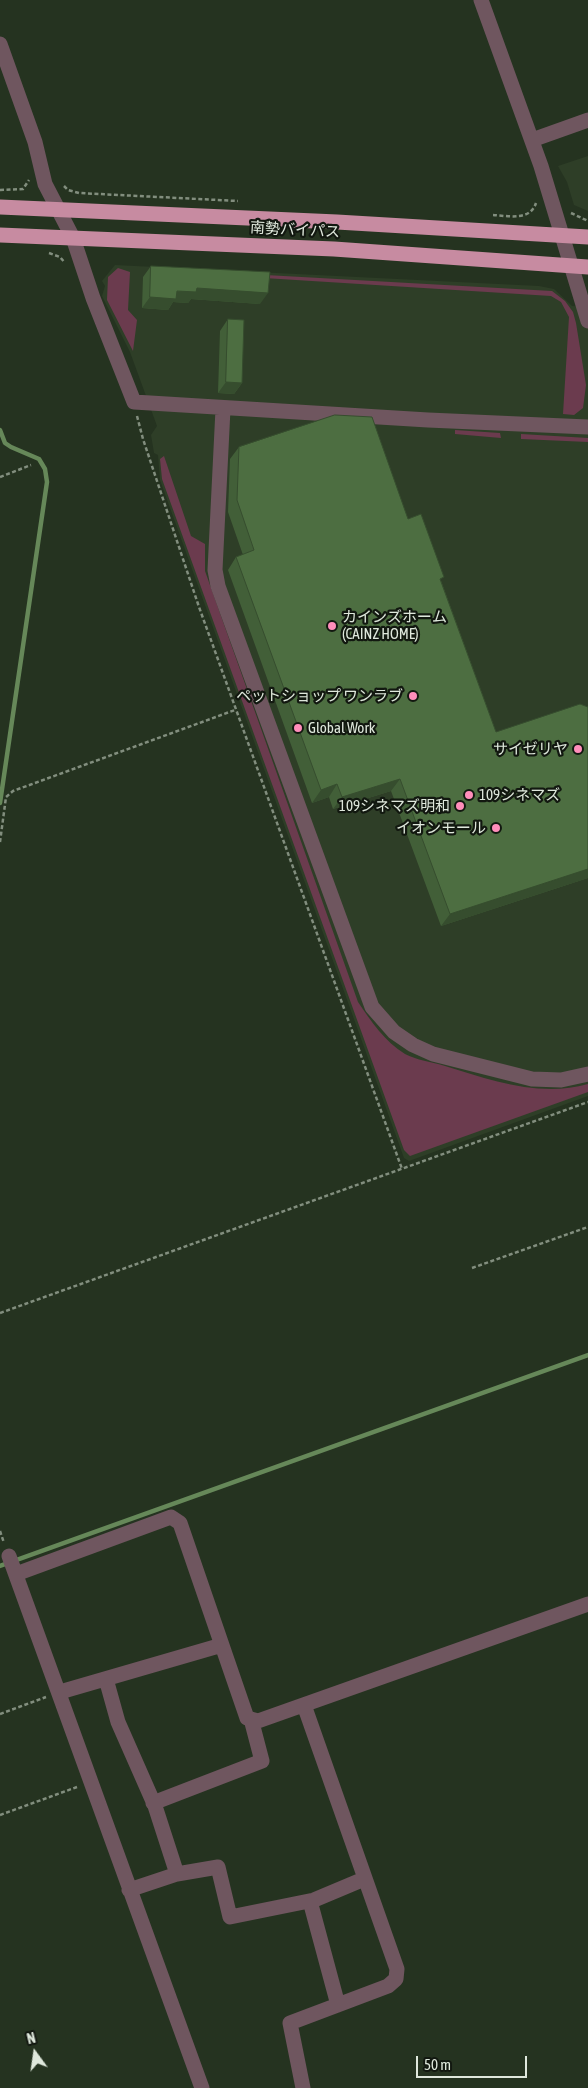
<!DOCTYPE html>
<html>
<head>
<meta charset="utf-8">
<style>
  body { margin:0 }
  #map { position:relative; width:588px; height:2088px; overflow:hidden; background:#253320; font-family:"Asap Condensed",sans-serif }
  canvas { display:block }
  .north { position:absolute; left:10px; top:2028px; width:50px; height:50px; -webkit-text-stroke:4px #121810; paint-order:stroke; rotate:346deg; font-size:14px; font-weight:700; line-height:20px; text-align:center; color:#dfe8dc }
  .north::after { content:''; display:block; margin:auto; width:18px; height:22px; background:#dfe8dc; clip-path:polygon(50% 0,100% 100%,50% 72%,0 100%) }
  .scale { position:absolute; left:416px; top:2056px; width:111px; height:22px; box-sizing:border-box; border:2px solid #dfe8dc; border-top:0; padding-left:6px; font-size:15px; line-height:18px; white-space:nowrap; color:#dfe8dc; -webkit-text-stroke:4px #121810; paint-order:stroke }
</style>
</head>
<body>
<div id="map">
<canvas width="588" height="2088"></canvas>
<div class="north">N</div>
<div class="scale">50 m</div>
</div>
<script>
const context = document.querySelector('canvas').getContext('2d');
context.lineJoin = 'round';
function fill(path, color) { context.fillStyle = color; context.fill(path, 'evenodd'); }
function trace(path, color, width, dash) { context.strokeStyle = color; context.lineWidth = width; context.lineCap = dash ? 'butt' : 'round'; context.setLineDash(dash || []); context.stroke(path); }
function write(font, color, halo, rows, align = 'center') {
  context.font = font + ' "Asap Condensed","Noto Sans JP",sans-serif'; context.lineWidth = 4.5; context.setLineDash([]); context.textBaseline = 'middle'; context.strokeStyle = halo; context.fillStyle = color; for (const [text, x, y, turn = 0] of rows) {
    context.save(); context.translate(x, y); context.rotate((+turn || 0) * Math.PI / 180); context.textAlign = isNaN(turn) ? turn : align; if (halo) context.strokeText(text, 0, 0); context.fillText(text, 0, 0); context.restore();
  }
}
const built = new Path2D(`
  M588,156V211L574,205L567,182L558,166Z
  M115,265L539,286L554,289L572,306L588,307V1096L409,1161L404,1158L160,480L158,455L154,453L151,435L157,426L130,352L102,296L105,286L102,281Z`);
const green = new Path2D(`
  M118,268L130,272L128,310L137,320L133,351L107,300L108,277Z
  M248,274L552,291L565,301L573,312L576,323L586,385L583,408L574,415L563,414L569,317L561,302L551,296L248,277Z
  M455,430L500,433L501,438L455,434Z
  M521,434L588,438V442L521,439Z
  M164,456L191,536L205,544V571L358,1002C371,1021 385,1042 405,1054C416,1060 432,1062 445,1066C491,1080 540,1098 588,1084V1092L410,1156L404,1150L162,479L160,459Z`);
const stream = new Path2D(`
  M0,430L5,443L11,447L39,459L45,469L47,482L0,803
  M0,1566L588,1355`);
const path = new Path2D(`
  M64,186L68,190L79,193L238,201
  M0,190L23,189L29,180
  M571,213L588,221
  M493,215C509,216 530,221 536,203
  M49,253L60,257L65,263
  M137,416L143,439L199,607L402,1169
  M0,477L31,465
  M0,842L6,797L13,791L235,710
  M472,1268L588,1227
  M0,1313L588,1102
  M0,1531L4,1543
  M0,1714L46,1697
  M0,1815L77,1787`);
const minor = new Path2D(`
  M481,0L541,166L588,321
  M0,44L35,142L45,184L73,238L93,298L134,402L428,420L588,427
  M532,140L588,120
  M223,409L215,570L218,586L372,1007L394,1032L413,1045L433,1054L532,1079L561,1080L588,1074
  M9,1556L202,2088
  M16,1574L171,1517L180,1523L247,1718L258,1721L588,1604
  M106,1679L118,1722L155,1806L177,1874L129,1890
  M60,1692L222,1645
  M153,1803L262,1761L251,1719
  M177,1874L218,1867L230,1917L314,1900L364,1879
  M310,1901L338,2005
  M303,2088L290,2023L388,1986L396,1979L397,1969L304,1705`);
const highway = new Path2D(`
  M0,207L337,222L588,237
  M0,235L334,249L588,267`);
const wall = new Path2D(`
  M151,266L260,304L191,299L188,303L173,302L168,310L142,308L143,277Z
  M228,319L242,383L234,394L218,393L220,331Z
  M239,447L408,519L441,581L496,732L588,878L441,926L391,791L333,809L329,797L312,803L228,570L236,557L243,555L228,512L230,459Z`);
const shadedWall = new Path2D(`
  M197,288L268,293L260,304L191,299L188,303L173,302L168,310L142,308L150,297Z
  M226,382L242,383L234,394L218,393Z
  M400,779L391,791L333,809L342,797Z
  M337,784L329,797L312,803L321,790Z
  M588,869V878L441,926L450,914Z`);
const building = new Path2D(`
  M151,266L270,272L268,293L197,288L196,292L177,291L176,299L150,297Z
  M228,319L244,320L242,383L226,382Z
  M335,415L372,417L408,519L421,514L444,577L440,579L496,732L580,704L588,707V869L450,914L400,779L342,797L337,784L321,790L236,557L254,550L237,500L239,447Z`);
const markers = [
  [332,626,5,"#ff8eba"],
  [413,696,5,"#ff8eba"],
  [298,728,5,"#ff8eba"],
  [578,749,5,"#ff8eba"],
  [469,795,5,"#ff8eba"],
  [460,806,5,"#ff8eba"],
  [496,828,5,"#ff8eba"]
];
const streetNames = [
  ["南勢バイパス",295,230,3]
];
const poiNames = [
  ["カインズホーム",342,617,"left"],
  ["(CAINZ HOME)",342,634,"left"],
  ["ペットショップ ワンラブ",403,696],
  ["Global Work",308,728,"left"],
  ["サイゼリヤ",568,749],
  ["109シネマズ",479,795,"left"],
  ["109シネマズ明和",450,806],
  ["イオンモール",486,828]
];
fill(built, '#2e3e27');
fill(green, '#6b3b4e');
trace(stream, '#668859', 4.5);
trace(path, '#828e7e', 2.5, [4, 2.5]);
trace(minor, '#6f565f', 15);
trace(highway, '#c78ba1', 15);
fill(wall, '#425f38');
fill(shadedWall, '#364d2e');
fill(building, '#4d6e41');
trace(building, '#364d2e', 1);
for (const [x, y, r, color] of markers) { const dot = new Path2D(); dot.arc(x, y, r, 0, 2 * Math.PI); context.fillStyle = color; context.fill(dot); trace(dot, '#121810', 2); }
write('15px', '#dfe8dc', '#121810', streetNames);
write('15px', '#dfe8dc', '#121810', poiNames, 'right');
</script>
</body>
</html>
